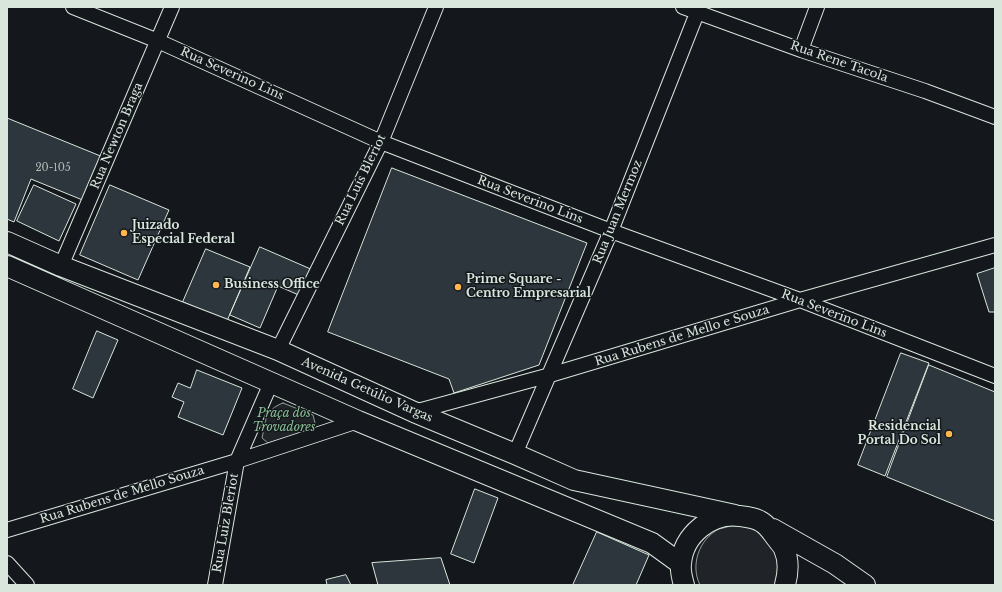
<!DOCTYPE html>
<html>
<head>
<meta charset="utf-8">
<style>
  body { margin:0 }
  #map { position:relative; width:1002px; height:592px; overflow:hidden; background:#14181c; font-family:"Libre Baskerville",serif }
  canvas { display:block }
  .frame { position:absolute; inset:0; border:8px solid #d8e6dc; pointer-events:none }
</style>
</head>
<body>
<div id="map">
<canvas width="1002" height="592"></canvas>
<div class="frame"></div>
</div>
<script>
const context = document.querySelector('canvas').getContext('2d');
context.lineJoin = 'round';
function fill(path, color) { context.fillStyle = color; context.fill(path, 'evenodd'); }
function trace(path, color, width, dash) { context.strokeStyle = color; context.lineWidth = width; context.lineCap = dash ? 'butt' : 'round'; context.setLineDash(dash || []); context.stroke(path); }
function write(font, color, halo, rows, align = 'center') {
  context.font = font + ' "Libre Baskerville",serif'; context.lineWidth = 3; context.setLineDash([]); context.textBaseline = 'middle'; context.strokeStyle = halo; context.fillStyle = color; for (const [text, x, y, turn = 0] of rows) {
    context.save(); context.translate(x, y); context.rotate((+turn || 0) * Math.PI / 180); context.textAlign = isNaN(turn) ? turn : align; if (halo) context.strokeText(text, 0, 0); context.fillText(text, 0, 0); context.restore();
  }
}
const green = new Path2D(`
  M283,403L313,415L315,423L311,430L268,443L262,438C266,421 264,410 283,403Z
  M731,526C740,526 748,526 756,530C760,532 763,536 765,539C780,554 782,565 775,585H700C690,565 699,539 719,529C723,528 727,527 731,526Z`);
const building = new Path2D(`
  M7,118L103,157L85,201L31,179L14,222L7,219Z
  M392,168L587,243L539,365L454,393L449,379L328,332Z
  M34,185L76,204L59,241L17,221Z
  M110,185L169,210L138,280L80,255Z
  M260,247L313,270L301,296L278,286L260,328L230,315Z
  M206,249L250,267L227,321L183,302Z
  M995,268V312H989L977,274Z
  M97,331L118,340L93,398L73,389Z
  M901,353L929,363L885,476L858,465Z
  M929,365L995,392V521L887,477Z
  M197,370L242,388L223,435L178,417L184,402L172,397L178,383L190,388Z
  M475,489L498,498L474,563L451,554Z
  M597,532L649,555L636,585H573Z
  M441,558L450,585H378L372,563Z
  M346,575L351,585H327L326,580Z`);
const street = new Path2D(`
  M73,7L158,41L381,142L611,231L800,300L995,376
  M683,7L801,50L925,91L995,117
  M801,50L817,7
  M61,266L172,7
  M278,350L381,142L436,7
  M414,412L550,375L800,300L995,245
  M515,454L611,231L697,13
  M7,530L237,461L358,421
  M7,563L27,585
  M215,585L237,461L271,383`);
const secondary = new Path2D(`
  M7,242L61,266L278,350L414,412L515,454L574,480L735,515
  M7,266L358,421L652,543L681,564
  M773,529L835,564L865,585
  M684,585C682,578 680,571 681,564C683,535 711,512 740,516C748,517 757,518 763,523C769,527 773,534 777,539C779,542 783,546 784,549C789,560 788,574 785,585`);
const markers = [
  [124,233,4,"#ffb74d"],
  [216,285,4,"#ffb74d"],
  [458,287,4,"#ffb74d"],
  [949,434,4,"#ffb74d"]
];
const numberNames = [
  ["20-105",53,168]
];
const streetNames = [
  ["Rua Rene Tacola",839,62,19],
  ["Rua Severino Lins",232,74,24],
  ["Rua Newton Braga",117,136,-67],
  ["Rua Luís Bleriot",361,180,-64],
  ["Rua Severino Lins",530,200,21],
  ["Rua Juan Mermoz",618,212,-68],
  ["Rua Severino Lins",834,314,21],
  ["Rua Rubens de Mello e Souza",682,336,-17],
  ["Avenida Getúlio Vargas",367,390,24],
  ["Rua Rubens de Mello Souza",122,495,-17],
  ["Rua Luiz Bleriot",226,523,-80]
];
const poiNames = [
  ["Juizado",132,226],
  ["Especial Federal",132,240],
  ["Prime Square -",466,280],
  ["Centro Empresarial",466,294],
  ["Business Office",224,285],
  ["Residencial",941,427,"right"],
  ["Portal Do Sol",941,441,"right"]
];
const parkNames = [
  ["Praça dos",284,414],
  ["Trovadores",284,428]
];
fill(green, '#202428');
trace(green, '#939e99', 1);
fill(building, '#2c363c');
trace(building, '#d8e6dc', 1);
trace(street, '#d8e6dc', 16);
trace(secondary, '#d8e6dc', 22);
trace(street, '#14181c', 14);
trace(secondary, '#14181c', 20);
for (const [x, y, r, color] of markers) { const dot = new Path2D(); dot.arc(x, y, r, 0, 2 * Math.PI); context.fillStyle = color; context.fill(dot); trace(dot, '#14181c', 1.5); }
write('10px', '#adbab4', null, numberNames);
write('12px', '#d8e6dc', '#14181c', streetNames);
write('bold 12px', '#d8e6dc', '#14181c', poiNames, 'left');
write('italic 12px', '#8ac095', '#14181c', parkNames);
</script>
</body>
</html>
